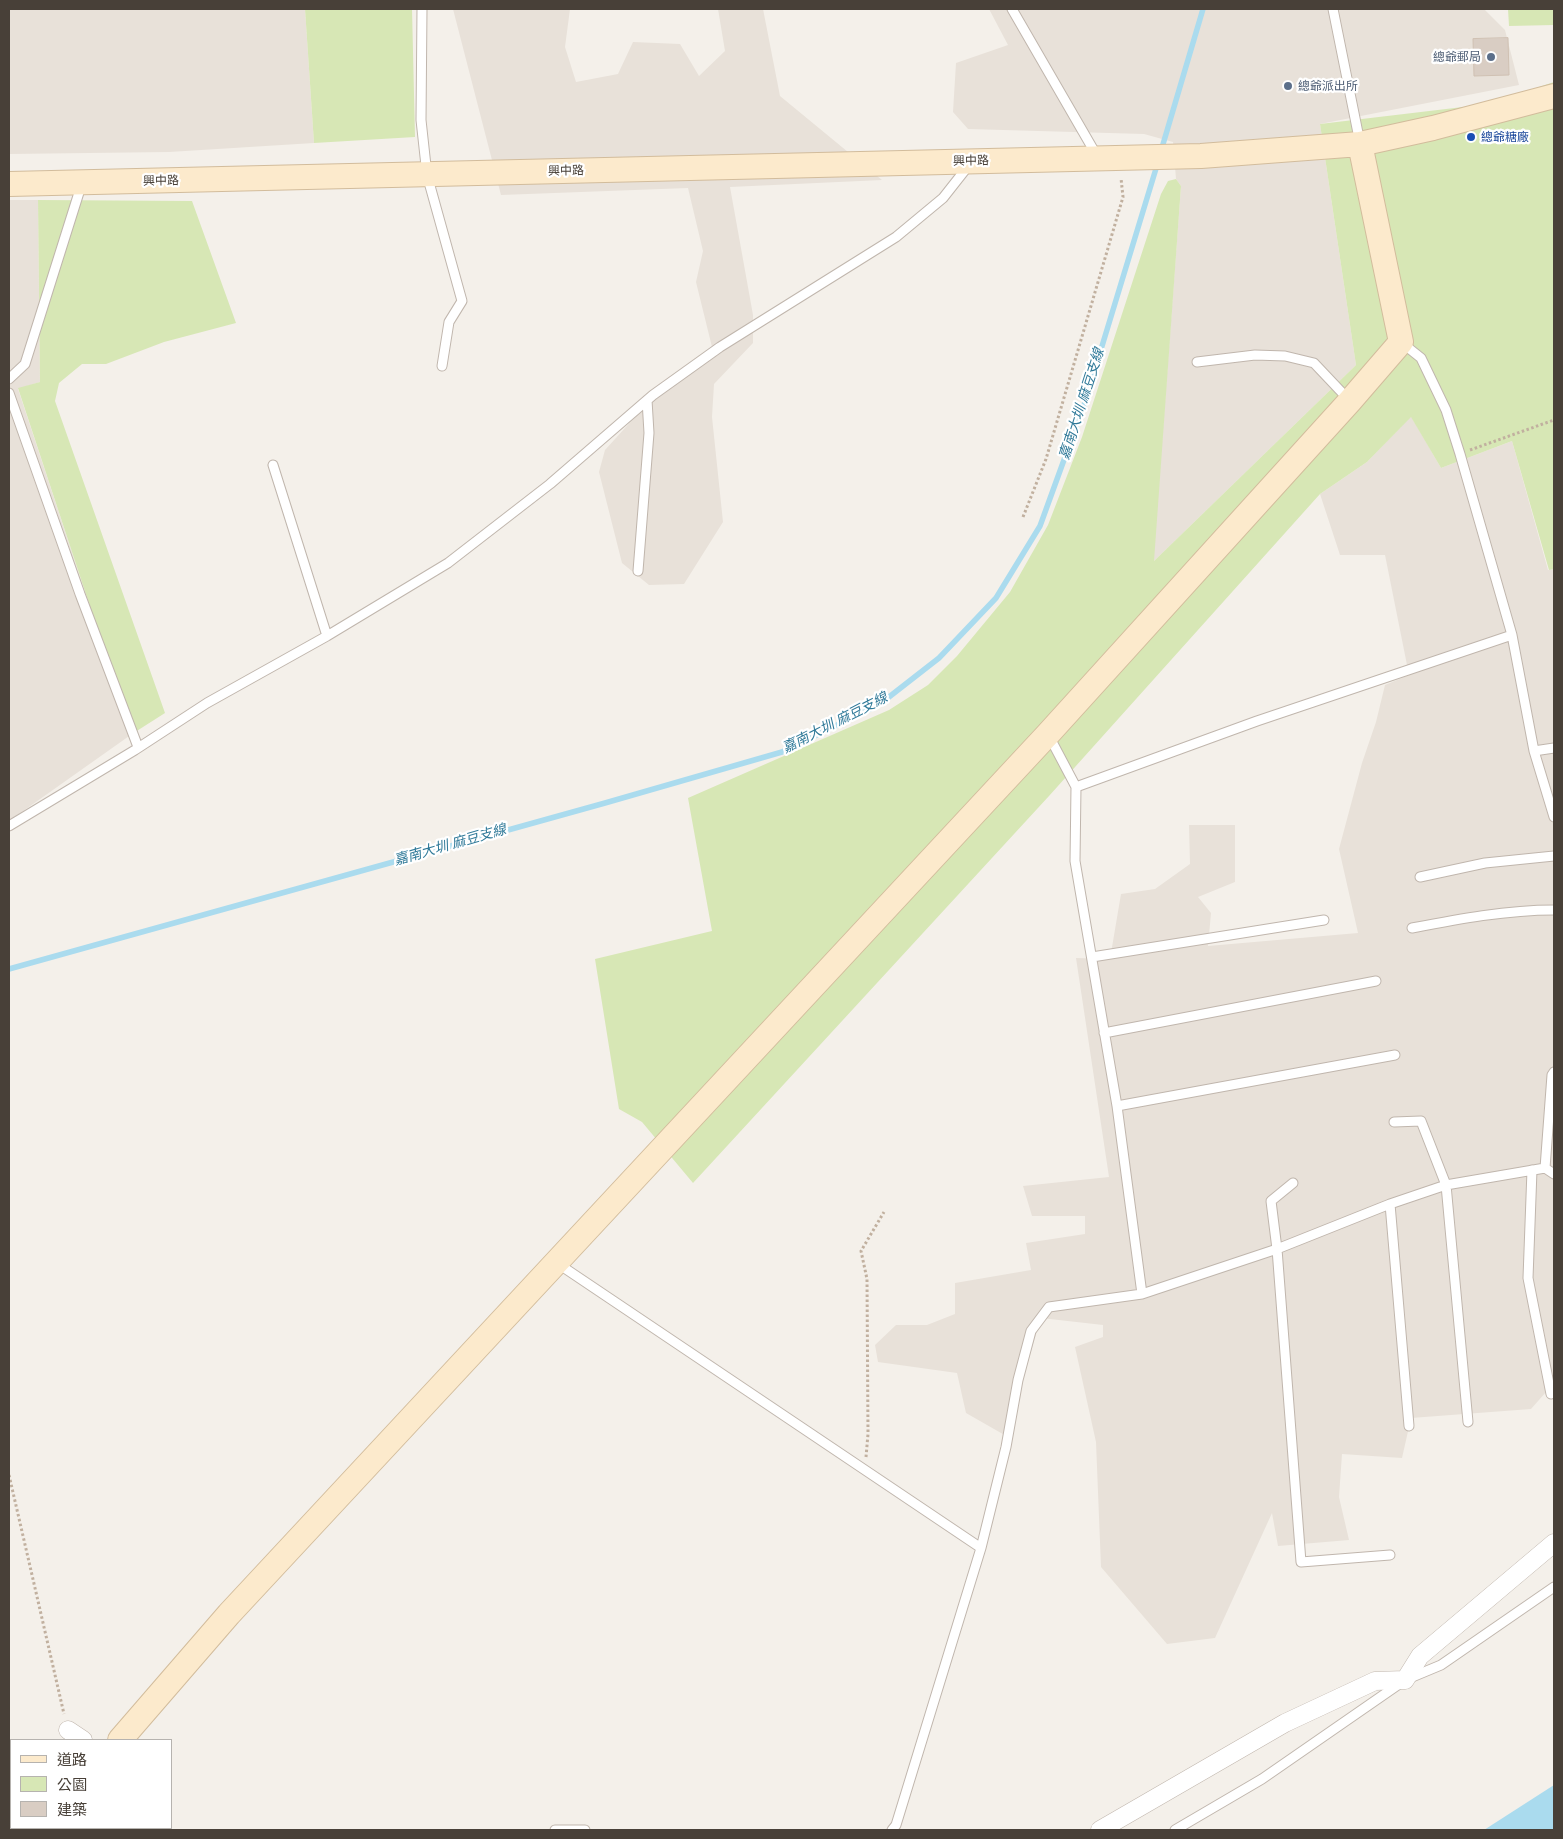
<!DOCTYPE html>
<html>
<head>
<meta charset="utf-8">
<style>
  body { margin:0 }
  #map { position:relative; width:1563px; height:1839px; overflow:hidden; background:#f4f0ea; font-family:Inter,"Noto Sans TC",sans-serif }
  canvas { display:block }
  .frame { position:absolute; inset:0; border:10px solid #484038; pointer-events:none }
  .legend { position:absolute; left:10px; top:1739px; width:162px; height:90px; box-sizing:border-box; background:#fff; border:1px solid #b6b3af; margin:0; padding:6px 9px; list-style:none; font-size:15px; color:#484038 }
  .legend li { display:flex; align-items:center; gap:10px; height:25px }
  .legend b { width:25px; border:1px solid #b6b3af }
</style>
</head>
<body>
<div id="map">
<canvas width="1563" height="1839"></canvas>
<div class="frame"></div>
<ul class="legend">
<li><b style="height:6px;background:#fceacc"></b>道路</li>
<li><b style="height:14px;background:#d7e7b5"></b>公園</li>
<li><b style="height:14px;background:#d9cdc3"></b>建築</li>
</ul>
</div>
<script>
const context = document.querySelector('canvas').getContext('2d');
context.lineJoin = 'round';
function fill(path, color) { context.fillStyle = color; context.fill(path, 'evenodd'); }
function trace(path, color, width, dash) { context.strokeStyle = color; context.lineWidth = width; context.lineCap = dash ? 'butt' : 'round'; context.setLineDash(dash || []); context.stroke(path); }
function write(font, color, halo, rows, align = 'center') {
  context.font = font + ' Inter,"Noto Sans TC",sans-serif'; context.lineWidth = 4.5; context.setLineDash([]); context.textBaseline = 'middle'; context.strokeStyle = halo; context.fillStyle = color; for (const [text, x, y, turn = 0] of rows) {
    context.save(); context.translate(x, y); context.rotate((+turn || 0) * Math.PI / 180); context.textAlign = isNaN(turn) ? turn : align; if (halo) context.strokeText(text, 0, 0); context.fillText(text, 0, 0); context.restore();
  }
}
const residential = new Path2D(`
  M9,9H305L314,143L169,152L9,154Z
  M453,9H570L565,47L576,82L618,74L633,42L680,44L699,76L725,51L718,9H763L780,96L882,180L730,187L753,315V343L714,384L712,417L723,522L684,584L649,585L622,563L599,472L605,450L655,395L712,347L696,282L703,251L688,188L501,195Z
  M989,9H1484L1505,30L1519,85L1320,124L1356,365L1153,562L1181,186L1176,179L1173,142L1144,134L968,129L953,112L956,63L1008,45Z
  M9,200H38L40,382L18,389L132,734L9,821Z
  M1411,416L1441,468L1512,441L1548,570L1554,569V1383L1531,1409L1411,1418L1402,1458L1342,1454L1339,1497L1349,1540L1278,1546L1272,1513L1215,1638L1167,1644L1101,1567L1096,1442L1075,1347L1103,1337V1325L1041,1318L1023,1378L1008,1437L966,1413L957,1373L878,1362L875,1345L896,1325H927L955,1314V1283L1031,1270L1026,1243L1085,1234V1216H1032L1023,1186L1109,1177L1076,958L1110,959L1121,894L1155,889L1190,864L1189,825H1235V882L1198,897L1211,913L1208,946L1358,933L1339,849L1362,763L1376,722L1385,685L1409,675L1385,555H1340L1320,494L1367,462Z`);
const green = new Path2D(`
  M305,9H412L415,137L314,143Z
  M1508,9H1554V25L1509,26Z
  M1554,82V569L1549,570L1512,441L1441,468L1411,417L1367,462L1320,494L1049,796L693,1183L642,1122L619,1109L595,959L712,931L688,798L889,710L928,685L957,656L1010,592L1048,525L1082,437L1161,194L1168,181L1176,179L1181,186L1154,561L1356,365L1320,124L1488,104Z
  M38,200L192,201L236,323L164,342L106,364H82L59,383L55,401L165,713L132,734L18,388L40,382Z`);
const water = new Path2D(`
  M1554,1785V1830H1484Z`);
const stream = new Path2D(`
  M1161,151L1203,9
  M9,969L605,803L782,752L880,704L939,658L996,598L1040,526L1085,402L1158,162`);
const building = new Path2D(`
  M1508,38L1509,75L1474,76L1473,39Z`);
const path = new Path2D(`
  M1470,450L1554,420
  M1023,517L1046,459L1123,197L1121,178
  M866,1457L868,1434L867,1279L861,1251L884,1212
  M9,1475L64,1714
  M9,1752L11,1751`);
const lane = new Path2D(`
  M422,9L421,120L427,175L462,301L449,322L442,366
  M1012,9L1097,156
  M1333,9L1360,143
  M1401,342L1421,358L1446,410L1460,454L1512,635L1534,751L1554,817
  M1197,362L1255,355L1285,356L1314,363L1349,400
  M9,379L25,364L82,183
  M9,393L80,594L138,747
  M273,465L327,636
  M638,571L649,433L647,400
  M1049,736L1076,787L1075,861L1117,1106L1142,1294
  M1534,751L1554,748
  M1076,787L1257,721L1512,635
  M9,826L135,750L207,703L327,636L448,563L550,484L653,395L720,347L896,237L943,198L969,165
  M1420,877L1485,863L1554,856
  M1412,928C1459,919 1506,910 1554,910
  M1092,957L1324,920
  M1104,1033L1376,981
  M1117,1106L1395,1055
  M1394,1122L1421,1121L1446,1185L1468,1422
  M1545,1168L1554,1174
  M1532,1170L1528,1278L1551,1394
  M1293,1183L1271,1201L1277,1249L1301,1562L1390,1555
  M1390,1204L1409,1426
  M557,1263L981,1548
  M555,1830H585
  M892,1830L896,1825L981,1548L1006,1447L1018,1380L1031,1331L1049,1307L1142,1294L1277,1249L1390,1204L1446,1185L1545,1168L1552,1075L1554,1072
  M1175,1830L1262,1779L1405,1680L1441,1665L1554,1587`);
const street = new Path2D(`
  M68,1730L83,1740
  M1100,1830L1285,1723L1375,1681L1405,1680L1420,1656L1554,1543`);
const secondary = new Path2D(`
  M9,184L1201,156L1360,144L1433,128L1554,96
  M120,1740L229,1614L1048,734L1350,401L1401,342L1360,144
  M36,1830L39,1828`);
const markers = [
  [1491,57,5,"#5c6f8a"],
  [1288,86,5,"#5c6f8a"],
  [1471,137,5,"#1a4fb4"]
];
const serviceNames = [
  ["總爺郵局",1481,57],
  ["總爺派出所",1298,86,"left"]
];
const transitNames = [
  ["總爺糖廠",1481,137]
];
const streetNames = [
  ["興中路",971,161,-1],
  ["興中路",566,171,-1],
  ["興中路",161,181,-1]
];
const waterNames = [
  ["嘉南大圳 麻豆支線",1082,404,-72],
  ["嘉南大圳 麻豆支線",835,723,-27],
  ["嘉南大圳 麻豆支線",450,845,-16]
];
fill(residential, '#e8e1d9');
fill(green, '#d7e7b5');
fill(water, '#aadbee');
trace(stream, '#aadbee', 5.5);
fill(building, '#d9cdc3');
trace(building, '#d0c1b3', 1);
trace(lane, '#c0b6ad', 11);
trace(street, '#c0b6ad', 19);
trace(secondary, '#d2bc9c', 26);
trace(path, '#c1b09f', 3, [2.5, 2.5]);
trace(lane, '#fff', 9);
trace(street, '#fff', 18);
trace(secondary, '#fceacc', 24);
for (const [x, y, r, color] of markers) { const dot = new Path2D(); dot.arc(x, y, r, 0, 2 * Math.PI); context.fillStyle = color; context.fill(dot); trace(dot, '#fff', 2); }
write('12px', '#4e5e75', '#fff', serviceNames, 'right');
write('12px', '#164399', '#fff', transitNames, 'left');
write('12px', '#484038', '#fff', streetNames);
write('italic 14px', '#307a99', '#fff', waterNames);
</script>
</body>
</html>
